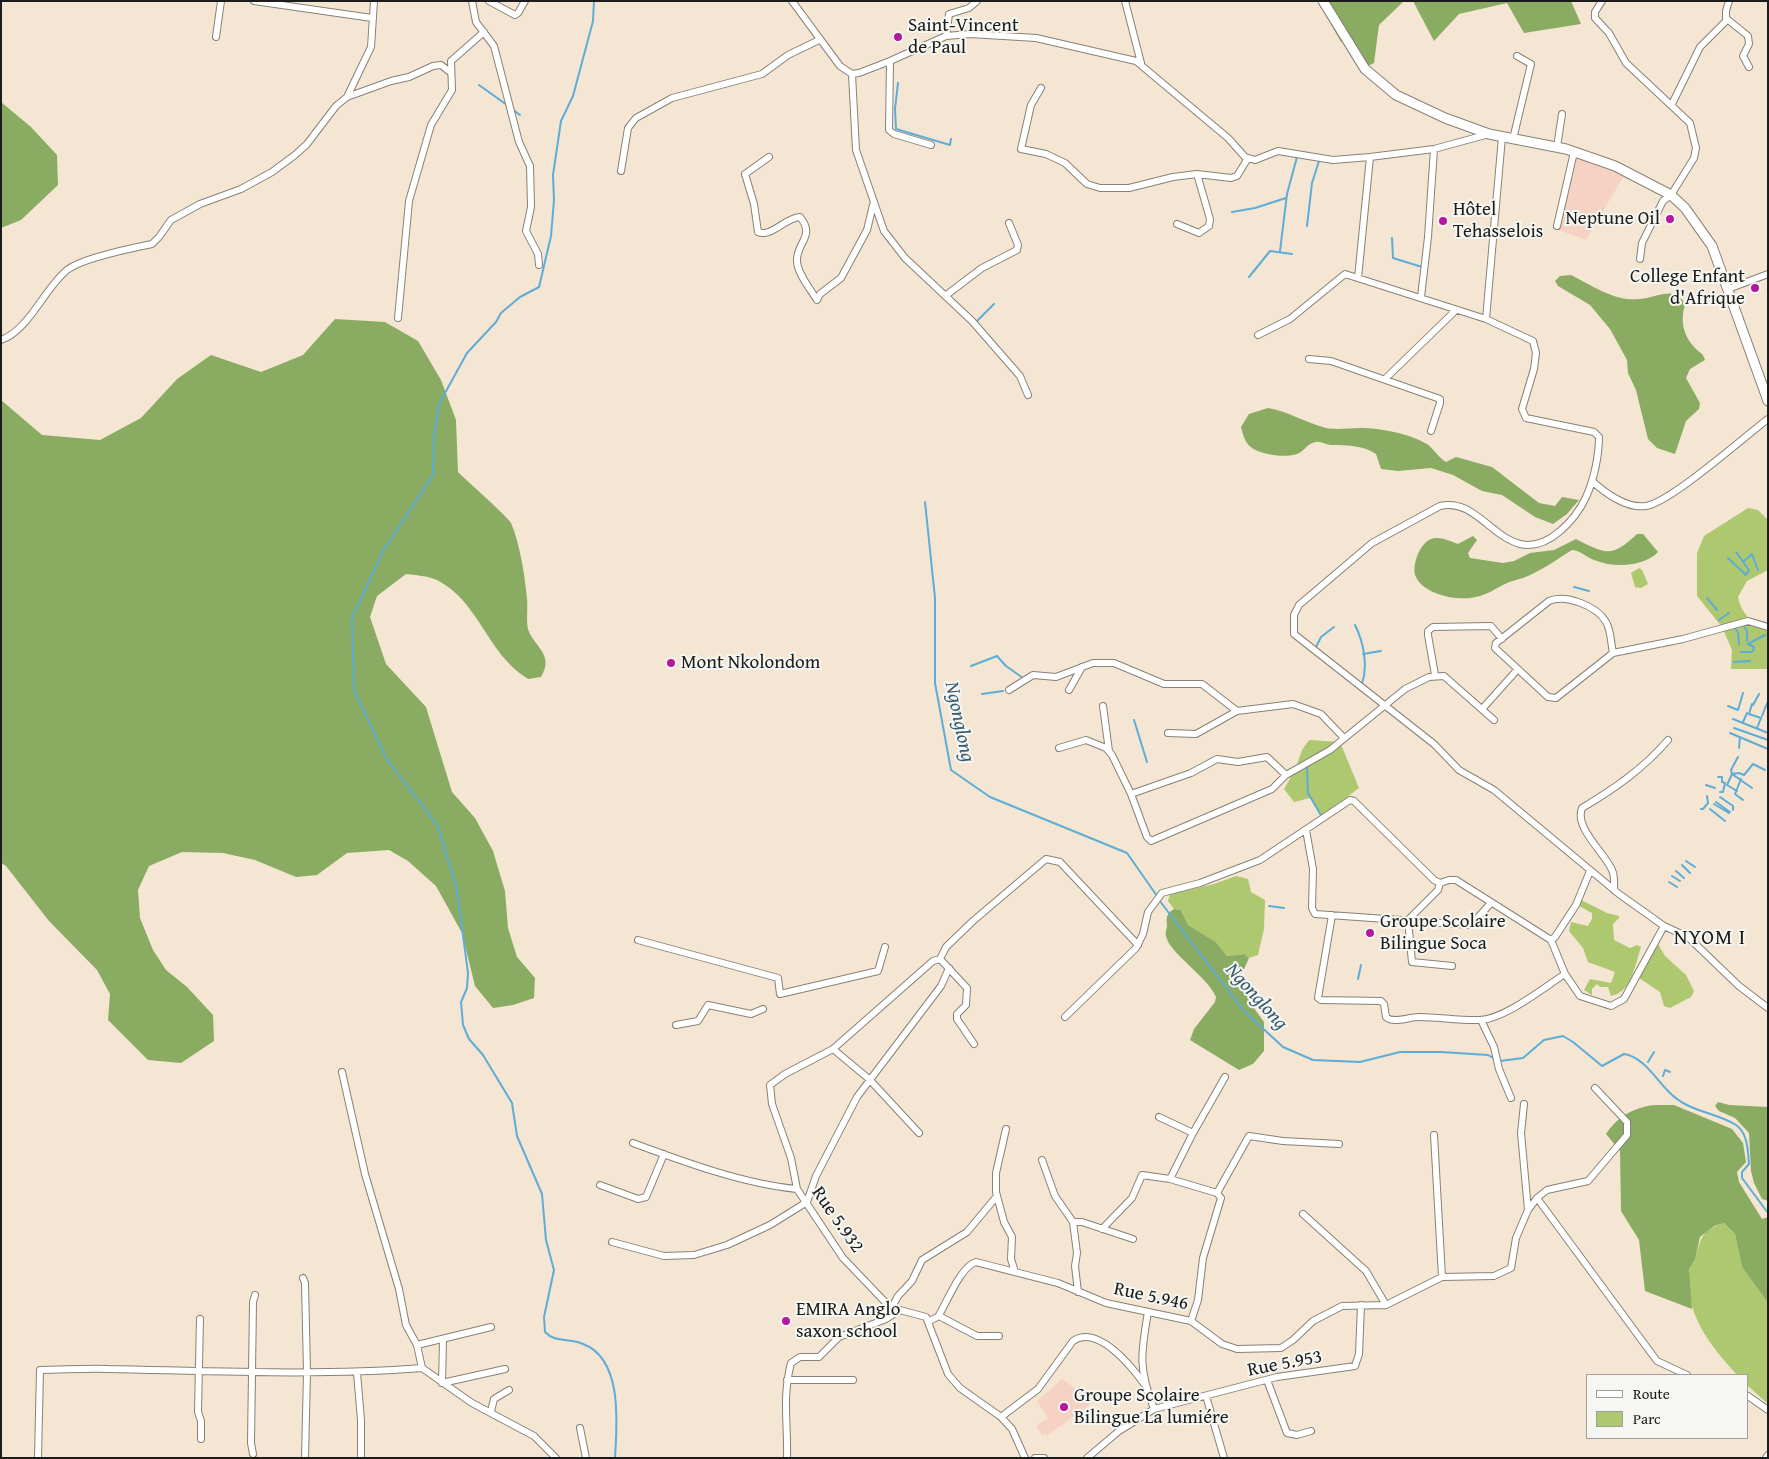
<!DOCTYPE html>
<html>
<head>
<meta charset="utf-8">
<style>
  body { margin:0 }
  #map { position:relative; width:1769px; height:1459px; overflow:hidden; background:#f4e6d2; font-family:"Gentium Book Plus",serif }
  canvas { display:block }
  .frame { position:absolute; inset:0; border:2px solid #1c1c1c; pointer-events:none }
  .legend { position:absolute; left:1586px; top:1374px; width:162px; height:65px; box-sizing:border-box; background:#f6f6f2; border:1px solid #9f9f9c; margin:0; padding:6px 9px; list-style:none; font-size:15px; color:#1c1c1c }
  .legend li { display:flex; align-items:center; gap:10px; height:25px }
  .legend b { width:25px; border:1px solid #9f9f9c }
</style>
</head>
<body>
<div id="map">
<canvas width="1769" height="1459"></canvas>
<div class="frame"></div>
<ul class="legend">
<li><b style="height:6px;background:#fff"></b>Route</li>
<li><b style="height:14px;background:#adc86f"></b>Parc</li>
</ul>
</div>
<script>
const context = document.querySelector('canvas').getContext('2d');
context.lineJoin = 'round';
function fill(path, color) { context.fillStyle = color; context.fill(path, 'evenodd'); }
function trace(path, color, width, dash) { context.strokeStyle = color; context.lineWidth = width; context.lineCap = dash ? 'butt' : 'round'; context.setLineDash(dash || []); context.stroke(path); }
function write(font, color, halo, rows, align = 'center') {
  context.font = font + ' "Gentium Book Plus",serif'; context.lineWidth = 4; context.setLineDash([]); context.textBaseline = 'middle'; context.strokeStyle = halo; context.fillStyle = color; for (const [text, x, y, turn = 0] of rows) {
    context.save(); context.translate(x, y); context.rotate((+turn || 0) * Math.PI / 180); context.textAlign = isNaN(turn) ? turn : align; if (halo) context.strokeText(text, 0, 0); context.fillText(text, 0, 0); context.restore();
  }
}
const built = new Path2D(`
  M1575,156L1599,163L1625,174L1586,240L1556,229Z
  M1062,1379L1076,1389L1083,1390L1093,1402L1047,1436L1045,1433L1042,1435L1036,1426L1048,1418L1037,1401Z`);
const green = new Path2D(`
  M1748,508L1758,510L1768,520V570L1747,581L1738,597C1741,613 1752,625 1768,629V669H1731L1732,650L1722,627L1697,596V553L1704,536Z
  M1639,568L1642,570L1648,584L1641,588L1635,587L1631,573Z
  M1309,740L1340,742L1359,788L1322,816L1310,798L1294,802L1284,789L1295,770L1302,750Z
  M1236,876L1248,879L1251,892L1265,900L1264,929L1258,955L1249,958L1245,954L1227,956L1216,942L1188,925L1181,910L1174,909L1168,901L1170,894L1214,884Z
  M1581,900L1607,913L1619,916V918L1613,924L1614,940L1630,948L1637,945L1641,947C1635,965 1632,992 1611,996L1608,987H1600L1597,984L1592,989V995L1584,990L1590,979L1611,983L1615,972L1588,962L1583,948L1569,931L1571,922L1588,926L1592,919V913L1579,906Z
  M1658,944L1665,956L1686,975L1694,991L1691,997L1670,1008L1664,1006L1660,992L1639,978Z
  M1724,1223L1735,1234L1742,1267L1768,1303V1404L1748,1386V1375H1737C1710,1345 1685,1315 1689,1272C1690,1267 1694,1262 1695,1258C1702,1237 1701,1230 1724,1223Z`);
const forest = new Path2D(`
  M1318,1H1404L1379,25L1374,63L1370,65L1366,64L1348,40L1341,42Z
  M1413,1H1571L1581,24L1524,33L1507,3L1459,14L1434,41Z
  M1,102L31,127L57,155L58,185L21,220L1,228Z
  M1571,275C1593,286 1615,302 1640,299C1656,298 1677,284 1685,305C1680,320 1683,336 1695,348C1700,353 1703,353 1705,360L1690,369L1686,378L1700,403L1699,409L1686,421L1675,454L1657,448L1648,439L1636,390L1628,373L1627,360L1610,329L1590,305L1558,286L1555,281L1560,276Z
  M335,319L385,322L418,341L441,380L456,420L458,472C467,481 507,516 511,523C520,544 525,576 527,599C528,608 526,620 528,629C533,646 555,654 541,677L528,679C486,653 480,602 437,580C428,576 415,575 406,574L377,596L370,617L386,664L426,707L452,792L475,818L493,851L505,891L508,928L517,957L535,978L534,998L513,1005L493,1008L475,986L462,933L436,886L408,861L389,850L347,853L317,875L296,877L255,860L223,853L182,852L149,866L138,890L140,918L153,950L166,970L187,987L213,1015L214,1041L181,1063L148,1060L108,1020L110,994L97,970L49,921L6,866L1,863V400L42,435L100,440L141,418L177,379L211,355L261,372L303,355Z
  M1268,408C1290,412 1306,423 1326,428C1339,430 1348,428 1360,428C1381,428 1410,434 1427,444C1432,447 1438,457 1446,462L1456,457L1492,467L1539,503L1555,506L1562,497L1579,500L1567,514L1553,524L1535,517L1502,495L1482,491L1453,475L1431,468L1398,471L1381,469L1376,454C1362,445 1347,445 1331,445C1326,445 1321,441 1316,442C1307,443 1305,451 1297,454C1286,458 1262,455 1252,448C1245,443 1243,435 1241,427L1249,414Z
  M1637,534H1643L1658,552C1644,567 1613,568 1594,560C1586,557 1581,551 1572,550C1556,560 1541,571 1523,578C1517,580 1510,581 1505,584C1490,591 1489,595 1470,598C1454,600 1424,594 1416,577C1411,568 1419,545 1429,540C1438,535 1449,541 1458,544L1473,536L1477,540L1468,553L1470,558L1503,563L1514,561L1530,553L1554,550L1576,539C1605,554 1612,558 1637,534Z
  M1174,909L1181,910L1188,925L1216,942L1227,956L1245,954L1249,958L1240,978L1251,1004L1264,1022V1051L1253,1064L1239,1070L1190,1040L1194,1029L1215,1002L1216,997C1207,976 1169,953 1166,936C1165,932 1167,929 1167,925C1166,917 1167,913 1174,909Z
  M1718,1102L1729,1105L1768,1107V1201L1762,1199L1754,1183L1751,1171L1749,1133L1735,1118L1719,1111L1715,1106Z
  M1654,1105H1674L1732,1129L1743,1143L1746,1162L1737,1172L1739,1182L1762,1219L1768,1217V1303L1742,1267L1735,1234L1724,1223L1714,1226L1700,1237L1695,1259L1689,1270L1692,1309L1645,1291L1639,1240L1621,1211L1620,1151L1606,1134C1618,1116 1633,1108 1654,1105Z`);
const stream = new Path2D(`
  M594,1L593,21L573,96L561,121L553,175L554,200L551,236L539,287L520,297L501,313L496,322L467,353L439,404L434,437L433,475L383,551L352,618L354,690L386,758L438,826L457,890L468,973L467,988L461,1002L463,1025L469,1039L483,1055L512,1103L517,1136L542,1194L546,1240L554,1270L544,1317L545,1332C555,1343 570,1338 583,1344C623,1359 617,1423 615,1458
  M898,83L895,109L896,129L950,145L951,139
  M479,85L507,105
  M512,109L520,115
  M1232,212L1255,208L1286,198
  M1307,226L1312,183L1319,161
  M1392,238L1393,258L1422,267
  M1280,251L1287,194L1297,157
  M1249,277L1270,251L1292,254
  M976,322L994,304
  M925,502L935,598V683L951,770L990,797L1127,853L1157,896
  M1728,558L1746,575L1749,570L1736,552
  M1743,562L1752,554L1758,570
  M1574,587L1589,591
  M1707,598L1717,610
  M1719,620L1729,613
  M1742,624L1747,631V641
  M1355,625C1364,643 1368,666 1362,684
  M1734,627L1738,632L1739,644
  M1315,649L1321,637L1334,627
  M1753,651L1754,647L1748,644L1765,635
  M1741,652H1752
  M1363,654L1381,651
  M1734,662L1750,661
  M971,666L997,656L1006,666L1023,678
  M982,694L1003,691
  M1752,704L1749,714L1761,718L1757,728
  M1753,705L1759,694
  M1728,706L1738,710L1743,693
  M1762,716L1768,701
  M1733,719L1768,733
  M1134,720L1147,762
  M1743,722L1747,713
  M1734,728L1768,740
  M1730,733L1768,749
  M1739,748L1740,737
  M1307,767L1308,793L1322,817
  M1732,774L1739,773L1744,775L1753,764L1765,770
  M1732,774L1752,788
  M1718,777H1722V782L1725,783L1723,792H1720
  M1741,779L1735,794L1743,800
  M1706,785L1715,788
  M1737,791L1727,785L1732,774L1731,770L1738,757
  M1720,797L1733,806V810
  M1716,802L1730,812
  M1714,804L1729,813
  M1701,809H1703L1708,803L1707,796
  M1710,809L1725,821
  M1686,861L1695,867
  M1682,865L1690,873
  M1676,871L1684,878
  M1672,876L1680,881
  M1669,882L1677,887
  M1159,900L1244,1011L1283,1047L1313,1060L1360,1062L1400,1052H1441L1488,1055L1495,1059
  M1269,906L1284,908
  M1358,979L1361,965
  M1500,1061L1523,1058L1544,1040L1563,1036L1573,1042L1602,1066L1624,1054C1642,1056 1656,1079 1669,1092C1688,1112 1715,1112 1736,1125C1748,1133 1748,1152 1749,1164L1742,1172V1178L1768,1213
  M1648,1062L1654,1052
  M1663,1076L1665,1070L1670,1072`);
const minor = new Path2D(`
  M254,1L372,18
  M472,1L476,22L494,46L519,142L530,166L531,207L526,231L538,254L539,265
  M489,1L515,15L518,13L525,1
  M792,1L840,66L852,74L859,73L890,61L946,36L970,34L1036,38L1136,61L1228,138L1245,157L1255,160L1278,151L1333,160L1370,157L1434,149L1489,134
  M1125,1L1141,63
  M1602,1L1595,12V18L1609,33L1626,63L1690,123L1696,148L1694,158L1671,195L1663,201L1642,243L1640,259
  M1727,19L1748,36L1749,44L1743,56L1749,67
  M946,36L949,14L969,8L977,1
  M216,37L221,1
  M890,61L889,130L894,134L931,145
  M852,74L856,150L884,231L905,258L972,321L1020,376L1028,395
  M1041,88L1031,105L1021,149L1046,154L1065,163L1087,184L1100,188H1129L1173,177L1197,174L1231,178L1237,176L1248,158
  M347,97L371,47L374,1
  M1672,104L1700,47L1726,21V11L1729,1
  M1513,139L1531,64L1517,56
  M1557,147L1562,114
  M769,157L745,174L754,204L758,232C771,238 786,217 800,217C816,236 796,243 797,261C797,273 811,290 817,300L820,294L841,278L867,230L873,205
  M621,171L628,128L636,118L672,98L762,74L788,55L819,40
  M1177,224L1199,233L1209,226L1210,219L1197,174
  M1557,226L1574,152
  M1358,278L1370,157
  M1728,289L1768,274
  M945,296L982,268L1017,250L1018,245L1009,223
  M1421,297L1428,237L1434,149
  M398,318L409,201L431,125L452,90L451,61L484,32
  M1486,319L1502,137
  M1258,335L1290,319L1345,274L1486,319L1533,341L1536,353L1534,369L1522,409L1526,418L1594,432L1599,437C1599,455 1594,480 1586,497C1576,519 1548,551 1520,544C1490,536 1473,498 1440,506L1372,543L1299,605L1294,615V634L1434,744L1459,770L1494,790L1619,894L1664,926L1688,937L1739,986L1768,1008
  M1,340C29,330 44,289 67,270C82,258 132,248 152,244L159,237L171,220L200,204L241,189L272,172L295,155L307,144L336,106L347,97L391,81L409,77L433,66L441,65L450,72
  M1309,359L1331,361L1440,399V403L1431,431
  M1385,379L1455,311
  M1592,481C1605,493 1627,509 1646,506C1671,502 1744,437 1768,419
  M1613,653C1611,644 1611,630 1606,622C1597,606 1566,594 1549,601L1496,643L1495,648L1548,697L1556,698L1613,653L1683,639L1748,621L1768,627
  M1435,675L1428,635V631L1433,627L1491,626L1502,639
  M1009,690L1033,675L1056,677L1093,663H1114L1164,684H1202L1237,711
  M1069,690L1082,667
  M1103,706L1109,751
  M1483,708L1517,670
  M1168,733L1196,734L1237,711L1293,704L1321,714L1344,738
  M1059,748L1086,740L1106,748L1112,755L1131,794L1147,837L1151,841L1272,789L1286,775L1330,750L1405,689L1429,677L1444,676L1494,720
  M1131,794L1191,773L1217,759L1238,762L1267,757L1286,775
  M1306,830L1313,869L1312,908L1315,914L1471,925L1491,903
  M1614,890C1614,884 1615,876 1612,870C1605,853 1574,828 1582,808C1614,789 1643,769 1668,740
  M1332,915L1318,998L1321,1000L1381,1001L1384,1004L1386,1017C1393,1024 1409,1017 1419,1017C1439,1017 1460,1021 1481,1020C1506,1018 1543,988 1565,974
  M1408,920L1412,962L1452,966
  M1408,920L1438,890L1440,883
  M638,940L778,978L780,994L878,971L885,947
  M1551,940L1555,937L1576,905L1590,871
  M940,959L967,988L966,1005L957,1014V1019L974,1044
  M1065,1017L1136,948L1143,934L1148,912L1162,893L1200,883L1260,860L1350,800L1354,801L1434,880L1440,883L1449,880H1456L1551,940L1565,974L1580,996L1611,1006L1624,999L1664,926
  M1481,1020L1494,1047L1499,1069L1511,1098
  M676,1025L698,1021L708,1005L751,1014L763,1009
  M833,1049L869,1079L919,1133
  M342,1072L365,1174L399,1289L406,1325L417,1345L422,1368
  M1524,1104L1521,1133L1528,1210
  M1159,1117L1193,1133
  M1006,1129L996,1173V1192L1004,1222L1012,1237L1011,1259L1015,1272
  M633,1143C684,1162 744,1184 797,1189
  M1042,1160L1055,1196L1073,1222L1077,1253L1075,1266L1078,1292
  M600,1185L638,1199L646,1197L664,1154
  M1217,1193L1249,1136L1283,1141L1339,1144
  M1537,1198L1657,1361L1687,1375
  M1303,1214L1366,1271L1386,1305
  M1073,1222H1082L1133,1239
  M1102,1229L1132,1198L1142,1175L1170,1179
  M612,1242L664,1256L694,1255L727,1245L770,1225L807,1202L816,1176L857,1097L941,986L949,968
  M1442,1277L1494,1276L1511,1268L1516,1238L1528,1210L1537,1198L1547,1190L1588,1181L1627,1135V1122L1595,1088
  M303,1278L305,1283L307,1372L305,1458
  M892,1307L898,1296L912,1281L922,1260L967,1232L997,1196
  M1148,1312C1141,1353 1138,1368 1154,1409
  M939,1316L977,1336H999
  M200,1319L198,1412L201,1421V1439
  M929,1321C932,1319 938,1318 939,1315C947,1302 961,1266 976,1262L1058,1283L1106,1303L1191,1321L1222,1344L1237,1349L1281,1348L1293,1340L1313,1321L1342,1306L1386,1305L1442,1277L1434,1135
  M1191,1321L1198,1300L1203,1258L1221,1198L1217,1193L1170,1179L1193,1133L1225,1077
  M443,1340L442,1383L505,1369
  M417,1345L491,1327
  M357,1373L361,1420V1458
  M787,1380H853
  M1267,1380L1287,1433L1297,1435L1311,1431
  M1206,1396L1224,1458
  M1748,1396L1768,1410
  M491,1411L494,1399L509,1390
  M1001,1417L1038,1389L1073,1341C1098,1324 1132,1367 1145,1385
  M580,1428L586,1458
  M253,1454L251,1443L253,1302L255,1295
  M38,1458L40,1370C63,1370 86,1368 109,1369C213,1371 318,1376 422,1368L472,1403L534,1436L556,1458
  M787,1458C788,1423 782,1398 791,1363L800,1357H819L839,1337L886,1319L900,1310
  M1025,1458L1012,1429L1001,1417L960,1388L948,1374L926,1317L896,1309L888,1305L843,1258L797,1189L791,1158L772,1104L770,1085L785,1074L833,1049L933,961L940,959L946,947L973,921L1046,859L1060,862L1138,945
  M1035,1458H1044
  M1087,1458L1119,1431L1154,1409L1277,1377L1355,1366L1359,1354L1361,1305
  M1766,1458L1768,1455`);
const major = new Path2D(`
  M1323,1L1365,69L1396,95L1445,118L1489,134L1566,149L1615,166L1671,195L1685,208L1712,246L1768,401`);
const markers = [
  [898,37,5,"#b5179e"],
  [1670,219,5,"#b5179e"],
  [1443,221,5,"#b5179e"],
  [1755,288,5,"#b5179e"],
  [671,663,5,"#b5179e"],
  [1370,933,5,"#b5179e"],
  [786,1321,5,"#b5179e"],
  [1064,1407,5,"#b5179e"]
];
const poiNames = [
  ["Saint-Vincent",908,26],
  ["de Paul",908,48],
  ["Hôtel",1453,210],
  ["Tehasselois",1453,232],
  ["Neptune Oil",1660,219,"right"],
  ["College Enfant",1745,277,"right"],
  ["d'Afrique",1745,299,"right"],
  ["Mont Nkolondom",681,663],
  ["Groupe Scolaire",1380,922],
  ["Bilingue Soca",1380,944],
  ["EMIRA Anglo",796,1310],
  ["saxon school",796,1332],
  ["Groupe Scolaire",1074,1396],
  ["Bilingue La lumiére",1074,1418]
];
const streetNames = [
  ["Rue 5.932",837,1220,55],
  ["Rue 5.946",1151,1297,12],
  ["Rue 5.953",1285,1364,-11]
];
const waterNames = [
  ["Ngonglong",959,722,78],
  ["Ngonglong",1256,997,48]
];
const quarterNames = [
  ["NYOM I",1710,939]
];
fill(built, '#f6d2c4');
fill(green, '#adc86f');
fill(forest, '#8aac62');
trace(stream, '#5dadd7', 2);
trace(minor, '#888177', 8);
trace(major, '#888177', 11);
trace(minor, '#fff', 6);
trace(major, '#fff', 9);
for (const [x, y, r, color] of markers) { const dot = new Path2D(); dot.arc(x, y, r, 0, 2 * Math.PI); context.fillStyle = color; context.fill(dot); trace(dot, '#f6f6f2', 2); }
write('19px', '#1c1c1c', '#f6f6f2', poiNames, 'left');
write('19px', '#1c1c1c', '#f6f6f2', streetNames);
write('italic 20px', '#395d70', '#f6f6f2', waterNames);
context.letterSpacing = '1px';
write('21px', '#1c1c1c', '#f6f6f2', quarterNames);
context.letterSpacing = '0px';
</script>
</body>
</html>
